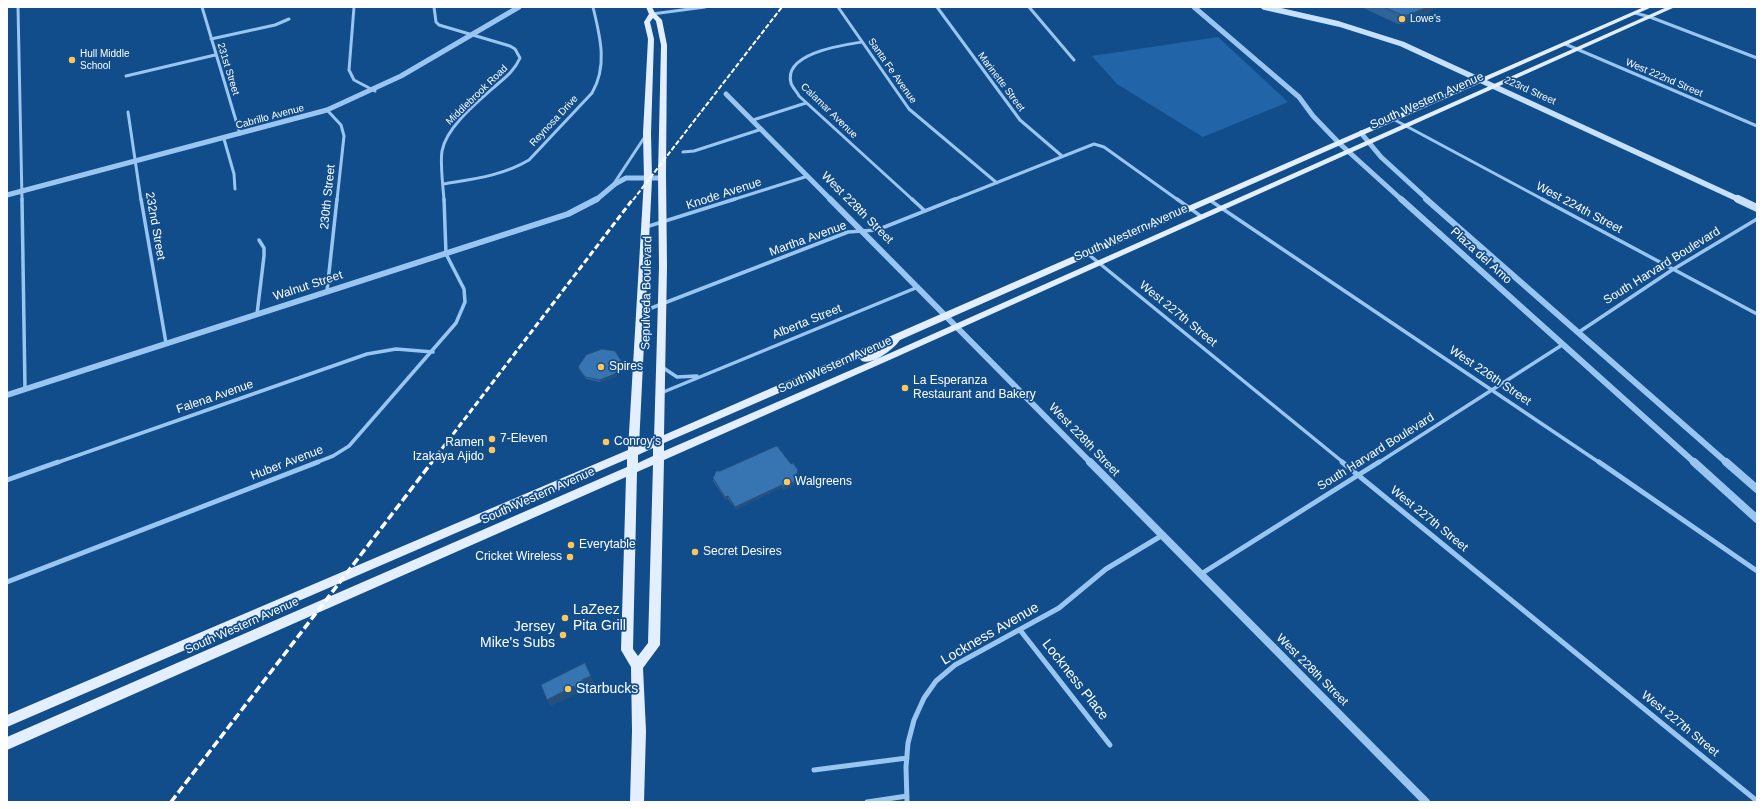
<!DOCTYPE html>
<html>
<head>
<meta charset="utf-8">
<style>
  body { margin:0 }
  #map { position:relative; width:1764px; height:809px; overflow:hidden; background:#124d8b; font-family:Helvetica,sans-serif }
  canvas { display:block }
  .frame { position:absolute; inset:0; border:8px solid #fff; pointer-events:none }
</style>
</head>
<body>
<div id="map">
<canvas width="1764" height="809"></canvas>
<div class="frame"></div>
</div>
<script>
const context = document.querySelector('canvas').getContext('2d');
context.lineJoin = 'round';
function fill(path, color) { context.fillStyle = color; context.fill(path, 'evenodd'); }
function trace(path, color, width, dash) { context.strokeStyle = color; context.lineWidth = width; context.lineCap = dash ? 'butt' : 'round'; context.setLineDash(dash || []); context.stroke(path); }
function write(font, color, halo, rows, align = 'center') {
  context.font = font + ' Helvetica,sans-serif'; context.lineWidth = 3.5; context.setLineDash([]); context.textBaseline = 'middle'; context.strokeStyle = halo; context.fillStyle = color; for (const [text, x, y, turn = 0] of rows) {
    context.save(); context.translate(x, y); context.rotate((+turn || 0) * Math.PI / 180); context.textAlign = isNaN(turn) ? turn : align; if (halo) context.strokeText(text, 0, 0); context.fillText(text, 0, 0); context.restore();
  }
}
const green = new Path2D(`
  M1218,37L1288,102L1203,137L1117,84L1092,56Z`);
const minorFar2 = new Path2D(`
  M18,7L22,200
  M202,7L240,134
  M354,7L349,70L354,80L375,91
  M434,7L436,22L439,25L510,46L515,49L520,58C514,72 503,79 492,89C475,104 446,128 442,151C440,164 443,186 444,200
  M838,7L909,109L997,183
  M937,7L1020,120L1062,156
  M1029,7L1074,60
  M1635,13L1650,17L1757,58
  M652,14L705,7
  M211,39L275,25L289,19
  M862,42C843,45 783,53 791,83C792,87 797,92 799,96L913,200
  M1565,44L1757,126
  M126,76L215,55
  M327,110L341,125L344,136L337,200
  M128,112L141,200
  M1393,119L1544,200
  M753,120L806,103
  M224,139L234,174L235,189
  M683,152L694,151L762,129
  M443,184C473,179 502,176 529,160L592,93C608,66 600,36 593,7
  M613,185L646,135
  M732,200L808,176
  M953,200L1094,144L1104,147L1178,200`);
const minorFar1 = new Path2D(`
  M22,199L25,389
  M141,199L166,343
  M912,199L925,211
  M1177,199L1202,217
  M1542,199L1757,314
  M1211,201L1600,463
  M646,227L735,199
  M1088,254L1344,463
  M327,291L337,199
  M641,312L848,232L877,230L955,199
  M257,314L264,256V248L259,240
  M1579,332L1672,270L1757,219
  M662,367L677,377L697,376
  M661,393L918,287
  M56,463L367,354L396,349L433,352
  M315,463L333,456L349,446L456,323L465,302L464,289L446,254L444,199
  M1378,463L1562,345`);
const minor = new Path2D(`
  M1342,462L1757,801
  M1599,462L1757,571
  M7,480L58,462
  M1201,574L1379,462
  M7,582L318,462
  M1020,630L1110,745
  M814,770L907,758
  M867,802L907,796
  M907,802L906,767L908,743L914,720L924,698L936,681L955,665L1059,608L1106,569L1161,536`);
const tertiaryFar2 = new Path2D(`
  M1194,7L1299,97L1313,116L1339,143L1402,200
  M726,94L831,200
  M1361,133L1381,157L1428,200
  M7,195L327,110L401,76L519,7
  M596,200L615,184L626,178H662`);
const tertiaryFar1 = new Path2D(`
  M830,199L1091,463
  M1401,199L1695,463
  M1426,199L1727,463
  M7,395L568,214L597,199`);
const tertiary = new Path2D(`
  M1090,462L1426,802
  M1694,462L1757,519
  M1726,462L1757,489`);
const secondaryFar1 = new Path2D(`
  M1264,7L1339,24L1402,44L1740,200`);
const secondary = new Path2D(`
  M1738,199L1757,208`);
const primary = new Path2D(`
  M646,7H652L655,13L662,20L667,45L666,175L667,267L664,435L1644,7H1652L900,340C894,349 873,365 862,361L860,359L862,357L664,443V451L888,354L1667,7H1675L894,358L664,460L660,645L643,668L646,731L644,802H630L632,731L631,667L621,650L626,477L7,750V737L627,467V459L7,727V715L628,450L644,179L643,133L648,39L644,22L649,14ZM653,18L656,21L661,45L658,175L659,267L654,439L639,446L652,179L651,133L654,39L650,22ZM653,448V456L638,463V455ZM653,465L648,643L638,656L633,649L637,472Z`);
const railFar2 = new Path2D(`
  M633,200L782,7`);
const railFar1 = new Path2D(`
  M431,463L633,199`);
const rail = new Path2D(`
  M171,802L432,462`);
const wall = new Path2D(`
  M1361,7H1439L1431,10L1429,14L1404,24H1398Z
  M623,365L616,377L600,382L586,379L579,370L578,367Z
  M791,464L798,470V473L794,485L784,490L782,487L736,509L728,499L726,500L713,481V478L720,471Z`);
const shadedWall = new Path2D(`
  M1428,7H1439L1431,10L1429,14L1404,24L1408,15Z
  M622,362L623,365L616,377L600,382V380Z
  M798,470V473L794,485L784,490L783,487Z
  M782,485V487L736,509L735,507Z
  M728,496V499L726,500L725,497Z
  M585,663L594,683L586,687L587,691L579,695L578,693L551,706L547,700L582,680Z`);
const building = new Path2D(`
  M1384,7H1428L1408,15H1402Z
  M602,349L615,351L622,362L615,374L600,380L585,377L578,367L586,355Z
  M777,446L791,464L793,463L798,470L794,482L783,487L782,485L735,507L728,496L725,497L713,478L716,471H720Z
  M585,663L591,676L582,680L584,684L576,689L574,686L547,700L541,685Z`);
const markers = [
  [1402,19,4,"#ffc659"],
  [72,60,4,"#ffc659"],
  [601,367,4,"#ffc659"],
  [905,388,4,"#ffc659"],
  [492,439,4,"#ffc659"],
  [606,442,4,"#ffc659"],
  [492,450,4,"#ffc659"],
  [787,482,4,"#ffc659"],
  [571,545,4,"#ffc659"],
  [695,552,4,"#ffc659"],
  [570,557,4,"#ffc659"],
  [565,618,4,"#ffc659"],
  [563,635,4,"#ffc659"],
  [568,689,4,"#ffc659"]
];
const farPoinames = [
  ["Lowe's",1410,19],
  ["Hull Middle",80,54],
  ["School",80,66]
];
const farStreetnames = [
  ["231st Street",228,69,73],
  ["Santa Fe Avenue",892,71,55],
  ["West 222nd Street",1664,78,23],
  ["Marinette Street",1001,82,53],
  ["223rd Street",1530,91,24],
  ["Middlebrook Road",477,95,-44],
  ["Calamar Avenue",829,111,44],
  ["Cabrillo Avenue",270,117,-15],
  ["Reynosa Drive",554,121,-47]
];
const streetNames = [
  ["South Western Avenue",1427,101,-24],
  ["Knode Avenue",724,194,-18],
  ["230th Street",328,197,-84],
  ["West 228th Street",857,208,45],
  ["West 224th Street",1579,208,28],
  ["232nd Street",155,226,80],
  ["South Western Avenue",1131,233,-24],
  ["Martha Avenue",808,239,-20],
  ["Plaza del Amo",1481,256,42],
  ["South Harvard Boulevard",1662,266,-32],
  ["Walnut Street",308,286,-18],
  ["Sepulveda Boulevard",647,293,-89],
  ["West 227th Street",1178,314,39],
  ["Alberta Street",807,322,-22],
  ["South Western Avenue",835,365,-24],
  ["West 226th Street",1490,376,34],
  ["Falena Avenue",215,397,-19],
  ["West 228th Street",1084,440,46],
  ["South Harvard Boulevard",1376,452,-32],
  ["Huber Avenue",287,463,-21],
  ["South Western Avenue",538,496,-24],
  ["West 227th Street",1429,519,39],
  ["South Western Avenue",242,626,-24],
  ["West 228th Street",1312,670,45],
  ["West 227th Street",1680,724,39]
];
const poiNames = [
  ["Spires",609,367],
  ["La Esperanza",913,381],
  ["Restaurant and Bakery",913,395],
  ["7-Eleven",500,439],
  ["Conroy's",614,442],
  ["Ramen",484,443,"right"],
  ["Izakaya Ajido",484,457,"right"],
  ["Walgreens",795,482],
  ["Everytable",579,545],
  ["Secret Desires",703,552],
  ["Cricket Wireless",562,557,"right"]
];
const nearPoinames = [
  ["LaZeez",573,610],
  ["Pita Grill",573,626],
  ["Jersey",555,627,"right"],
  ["Mike's Subs",555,643,"right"],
  ["Starbucks",576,689]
];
const nearStreetnames = [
  ["Lockness Avenue",990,634,-30],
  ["Lockness Place",1075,680,52]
];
fill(green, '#2165a8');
trace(minorFar2, '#99c5f1', 3);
trace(minorFar1, '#99c5f1', 3.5);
trace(minor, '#99c5f1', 5);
trace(tertiaryFar2, '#99c5f1', 5);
trace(tertiaryFar1, '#99c5f1', 6);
trace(tertiary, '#99c5f1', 8);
trace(secondaryFar1, '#c7e1fc', 5.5);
trace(secondary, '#c7e1fc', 8);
fill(primary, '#e3efff');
trace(railFar2, '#fff', 2, [5, 2]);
trace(railFar1, '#fff', 3, [6, 3]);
trace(rail, '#fff', 3.5, [8, 3.5]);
fill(wall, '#2e6499');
fill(shadedWall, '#26517d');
fill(building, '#3674b2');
trace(building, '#26517d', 1);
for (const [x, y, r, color] of markers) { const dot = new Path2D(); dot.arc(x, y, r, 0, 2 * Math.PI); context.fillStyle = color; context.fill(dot); trace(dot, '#124d8b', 1.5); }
write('10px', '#fff', '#124d8b', farPoinames, 'left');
write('10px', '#fff', '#124d8b', farStreetnames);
write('12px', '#fff', '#124d8b', streetNames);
write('12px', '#fff', '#124d8b', poiNames, 'left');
write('14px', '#fff', '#124d8b', nearPoinames, 'left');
write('14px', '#fff', '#124d8b', nearStreetnames);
</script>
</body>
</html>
